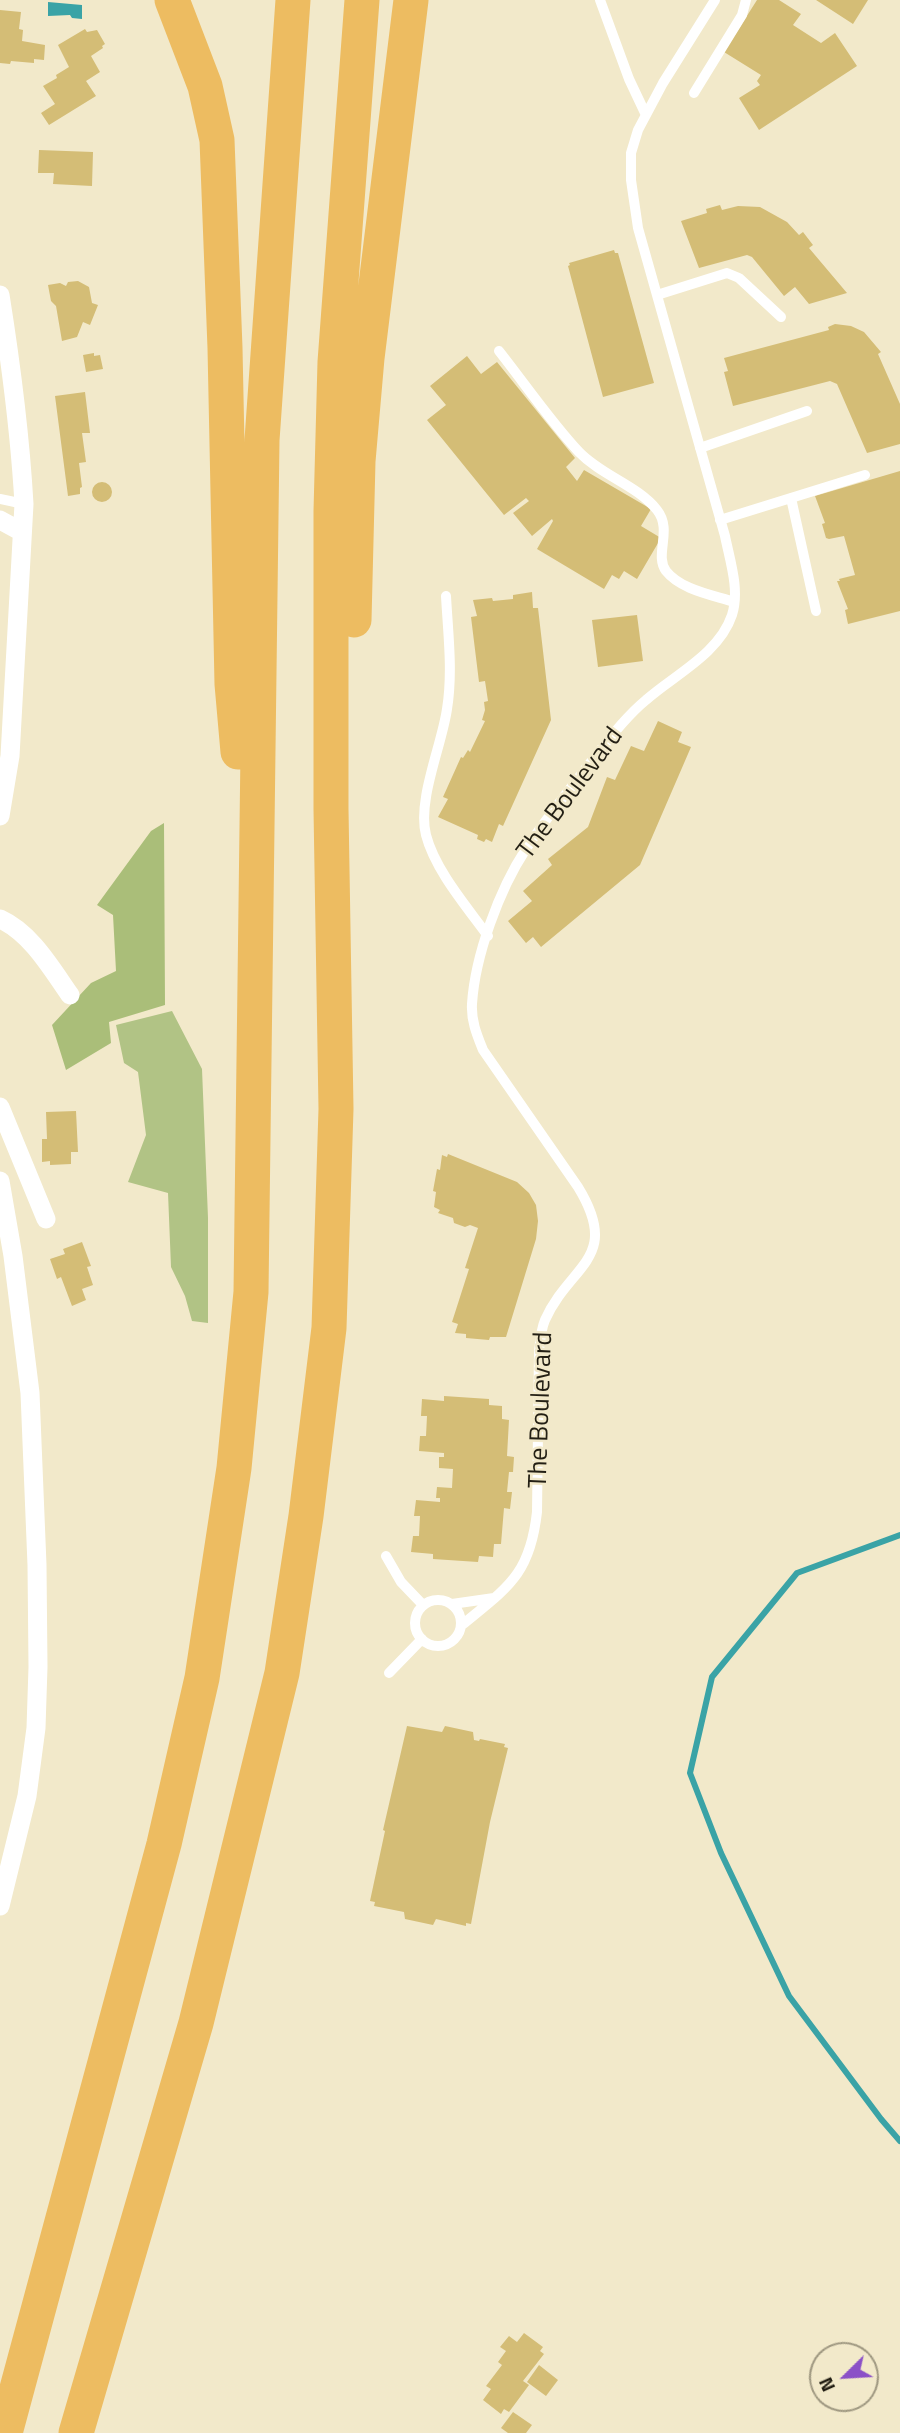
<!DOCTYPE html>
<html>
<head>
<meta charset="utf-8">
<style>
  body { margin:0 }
  #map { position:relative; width:900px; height:2433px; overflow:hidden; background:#f2e9ca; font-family:"Titillium Web",sans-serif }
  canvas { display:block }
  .north { position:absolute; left:809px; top:2342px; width:70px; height:70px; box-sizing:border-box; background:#f2e9ca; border:2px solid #9f9881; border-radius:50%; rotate:246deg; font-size:19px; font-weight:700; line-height:28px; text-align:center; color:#231f14 }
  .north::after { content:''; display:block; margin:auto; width:24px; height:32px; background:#8b50c7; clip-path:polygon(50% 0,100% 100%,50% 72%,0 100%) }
</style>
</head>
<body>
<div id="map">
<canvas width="900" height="2433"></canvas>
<div class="north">N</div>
</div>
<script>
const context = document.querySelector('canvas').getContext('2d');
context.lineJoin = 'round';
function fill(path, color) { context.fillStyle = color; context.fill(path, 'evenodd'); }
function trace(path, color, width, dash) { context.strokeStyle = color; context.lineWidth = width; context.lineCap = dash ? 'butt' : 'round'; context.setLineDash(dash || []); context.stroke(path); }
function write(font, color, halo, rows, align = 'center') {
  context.font = font + ' "Titillium Web",sans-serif'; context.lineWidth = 5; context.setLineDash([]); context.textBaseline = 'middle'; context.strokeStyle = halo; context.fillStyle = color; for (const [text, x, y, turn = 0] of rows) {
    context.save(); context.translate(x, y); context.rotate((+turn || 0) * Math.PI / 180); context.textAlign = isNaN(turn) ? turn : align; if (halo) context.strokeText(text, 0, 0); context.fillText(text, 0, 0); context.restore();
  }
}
const green = new Path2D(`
  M172,1011L202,1069L208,1218V1323L192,1321L185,1296L171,1267L168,1193L128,1182L146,1135L138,1072L124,1063L116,1025Z`);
const forest = new Path2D(`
  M164,823L165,1005L109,1022L111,1043L66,1070L52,1025L91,983L116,971L113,915L97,905L151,831Z`);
const water = new Path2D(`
  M48,2L82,5V19L72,18L70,15L48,16Z`);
const stream = new Path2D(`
  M900,1535L797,1573L712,1677L690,1773L721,1853L789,1996L881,2119L900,2141`);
const building = new Path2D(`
  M757,0H779L801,14L793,25L821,43L835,33L857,66L759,130L739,98L760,85L757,81L761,75L724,52Z
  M816,0H868L853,24Z
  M0,10L21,12L19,29L23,30L22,41L45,45L44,60L34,59V63L11,61L10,64L0,63Z
  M85,29L87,32L97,30L105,44L102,46L103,48L91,56L100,72L86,81L96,96L49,125L41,113L55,104L43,86L57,78L56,75L69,67L58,45Z
  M39,150L93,152L92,186L53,184L54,173H38Z
  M720,205L722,210L738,206L760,207L787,222L799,235L803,232L813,245L809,248L847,293L809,304L795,287L784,296L752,257L747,255L699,268L681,221L707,213L706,209Z
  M614,250L615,253H618L654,383L603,397L568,266L570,265L569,263Z
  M78,281L89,287L92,303L98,305L90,325L83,322L77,337L62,341L56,306L51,301L48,285L60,283L66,286L68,282Z
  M835,324L851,326L864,332L881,352L878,354L900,404V444L867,453L837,384L830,381L733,406L724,372L728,371L724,358L829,330L828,327Z
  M94,353V356L100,355L103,369L86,372L83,355Z
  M467,356L481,374L497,362L575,458L566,467L577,481L584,470L651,509L641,526L661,538L637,579L624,571L619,579L612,575L604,589L537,549L553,521L552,519L532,536L513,513L529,501L526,498L504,515L427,420L446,405L430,386Z
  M85,392L90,433H82L86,462L79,463L82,487L80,488V494L68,496L55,396Z
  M900,471V611L848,624L845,610L848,609L837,581H840L839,579L855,575L844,536L829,539L826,538L822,524L825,523L815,496Z
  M92 492a10 10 0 1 1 20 0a10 10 0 1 1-20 0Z
  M532,592L533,608H538L551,720L503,826L499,824L492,842L486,839L484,842L477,839L478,835L438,817L448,799L443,797L461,757L463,758L468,750L470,752L485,721L482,720L485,710L484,702L488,701L485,681L479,682L471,617L477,616L473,600L492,598L493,601L513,599V595Z
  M637,615L643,661L598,667L592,620Z
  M658,721L682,732L678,742L691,747L640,865L541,947L533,937L526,943L508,921L532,901L523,891L552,865L548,859L588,827L607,777L615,780L631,746L644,751Z
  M76,1111L78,1152H71V1164L50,1165V1161L42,1162V1139H47L46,1112Z
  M448,1154L517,1182L529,1193L536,1205L538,1221L536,1239L506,1337H490L489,1340L466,1338V1334L455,1333L458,1324L452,1322L469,1269L465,1268L478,1228L470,1225L465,1227L454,1223L453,1218L438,1213L440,1210L434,1207L436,1192L433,1191L437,1169L440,1170L442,1155L447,1157Z
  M82,1242L91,1266L87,1267L93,1285L82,1289L86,1300L72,1306L61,1277L57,1279L50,1259L65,1254L63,1249Z
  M444,1396L489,1399V1405L502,1406V1419L509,1420L507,1456L514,1457L513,1472H509L507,1492H512L510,1509L504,1508L501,1544H494L493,1557L479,1556L478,1562L433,1559V1554L411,1552L413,1536H419L420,1516H414L416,1500L440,1502V1498H436L437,1487L452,1488L453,1469L439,1468V1457H444V1453L419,1451L420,1436H426L427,1416H421L422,1399L444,1401Z
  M407,1726L442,1732L445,1726L473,1732L474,1740L479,1741L480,1739L505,1744L504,1747L508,1748L490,1822L471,1924L466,1923V1926L436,1919L433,1925L405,1919L404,1912L374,1906L375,1902L370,1901L385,1831L383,1830Z
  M524,2333L543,2347L540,2351L544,2354L523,2381L529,2385L509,2412L504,2409L501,2414L483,2400L491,2389L486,2386L502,2365L498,2362L506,2351L500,2347L509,2336L517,2342Z
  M539,2365L558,2380L546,2396L527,2382Z
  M513,2412L532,2425L526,2433H508L501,2428Z`);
const service = new Path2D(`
  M600,0L629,79L646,115
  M694,93L742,15L746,0
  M657,295L727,273L739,278L781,317
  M499,351C525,384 551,422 579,452C602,476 637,485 657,510C673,530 654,555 666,571C681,590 713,595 734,602
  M700,448L807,411
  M791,498L816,611
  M0,499L24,504
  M720,520L865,475
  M446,596C448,633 453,672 447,709C442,745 417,800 426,835C435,870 467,907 488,936
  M386,1556L401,1582L423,1605
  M415 1623a23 23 0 1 1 46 0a23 23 0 1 1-46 0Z
  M452,1604L494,1598
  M462,1625C508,1587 530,1575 537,1512L539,1352C540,1342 541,1329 545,1320C570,1264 622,1259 578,1187L483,1050C477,1035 471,1021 472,1004C475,956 499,890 526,849C544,821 566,794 586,768C605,745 623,719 646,700C674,675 719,654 732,615C740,590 730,561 725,536L638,228L631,180V153L638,130L663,83L715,0
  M389,1673L422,1639`);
const minor = new Path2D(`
  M0,295C11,364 20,434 24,504L10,756L0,816
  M0,520L22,532
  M0,919C31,933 51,968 70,995
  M0,1107L46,1219
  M0,1181L13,1256L30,1393L37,1565L38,1667L36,1728L27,1796L0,1906`);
const motorway = new Path2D(`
  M172,0L205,86L217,140L225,348L232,684L238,752
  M354,620L358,461L367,358L411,0
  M5,2433L164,1844L202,1678L234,1468L251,1292L262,440L293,0
  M76,2433L196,2023L282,1673L306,1516L329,1328L336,1109L331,809V511L335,362L362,0`);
const streetNames = [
  ["The Boulevard",571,794,-53],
  ["The Boulevard",542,1410,-88]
];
fill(green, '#b1c385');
fill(forest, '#aabe79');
fill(water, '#3aa3a6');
trace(stream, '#3aa3a6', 6);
fill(building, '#d4bd76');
trace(service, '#fff', 10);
trace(minor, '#fff', 19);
trace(motorway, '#edbc61', 35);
write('26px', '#231f14', '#f2e9ca', streetNames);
</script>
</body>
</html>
